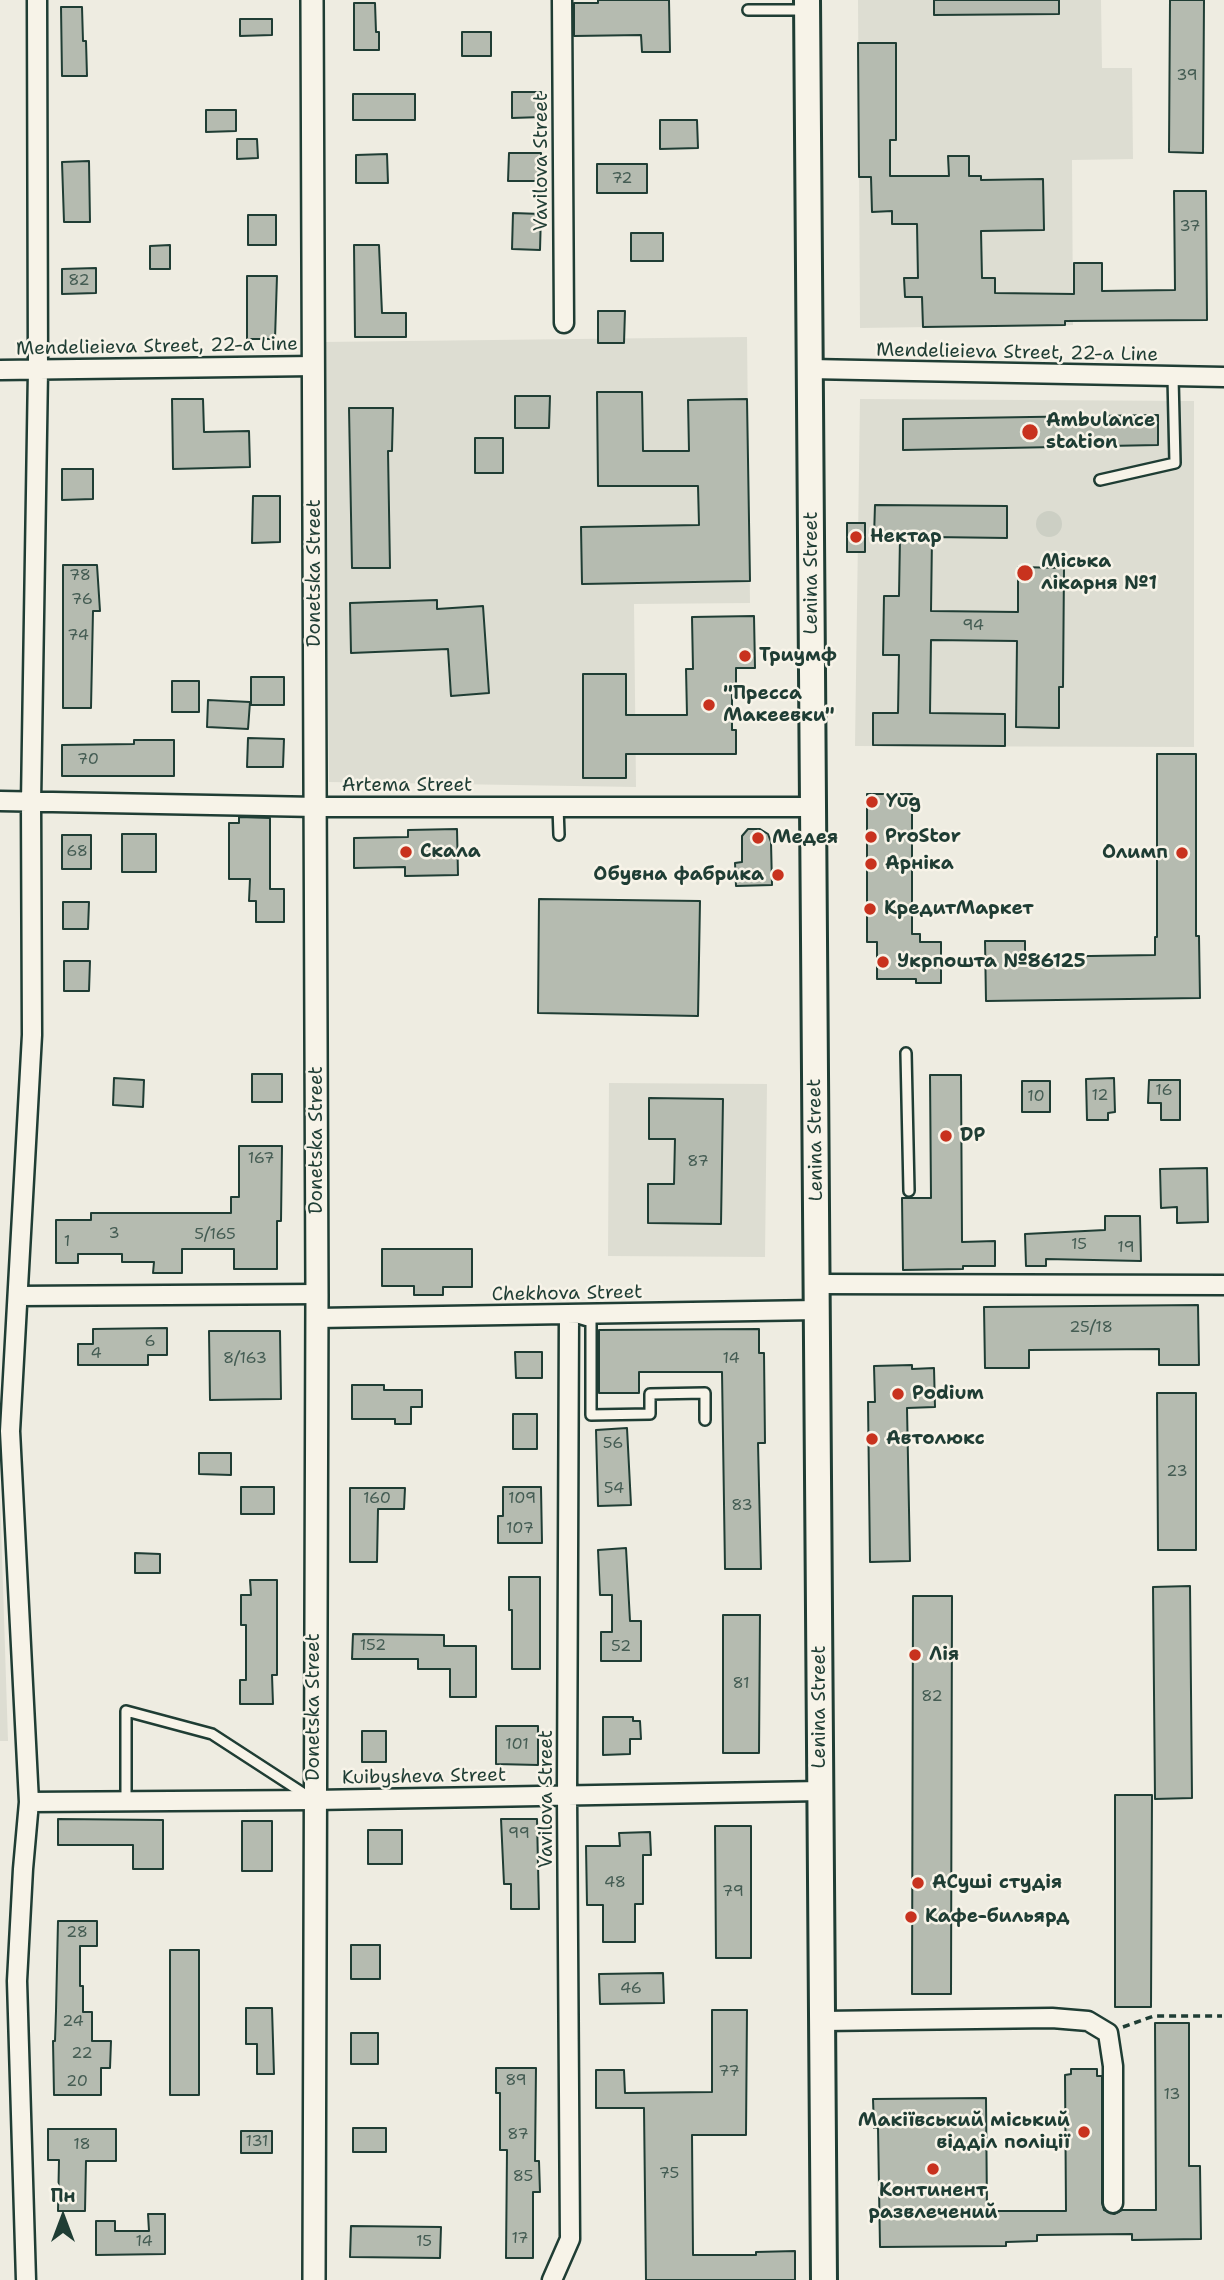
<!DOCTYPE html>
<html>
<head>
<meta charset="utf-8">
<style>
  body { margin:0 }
  #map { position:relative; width:1224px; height:2280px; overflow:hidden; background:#eeece1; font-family:"Shantell Sans",sans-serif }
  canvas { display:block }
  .north { position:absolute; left:28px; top:2182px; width:70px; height:70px; -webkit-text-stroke:5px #f7f3e8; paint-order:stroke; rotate:0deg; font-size:19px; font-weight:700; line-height:28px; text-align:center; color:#1f3d34 }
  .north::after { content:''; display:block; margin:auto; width:24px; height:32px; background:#1f3d34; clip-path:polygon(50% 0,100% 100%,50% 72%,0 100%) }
</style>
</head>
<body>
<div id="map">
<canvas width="1224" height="2280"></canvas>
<div class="north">Пн</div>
</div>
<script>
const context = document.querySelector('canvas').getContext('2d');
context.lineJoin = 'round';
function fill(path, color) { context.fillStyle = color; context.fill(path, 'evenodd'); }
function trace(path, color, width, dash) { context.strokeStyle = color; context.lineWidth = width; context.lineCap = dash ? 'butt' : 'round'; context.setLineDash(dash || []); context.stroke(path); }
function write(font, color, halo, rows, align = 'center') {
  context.font = font + ' "Shantell Sans",sans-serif'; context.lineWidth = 5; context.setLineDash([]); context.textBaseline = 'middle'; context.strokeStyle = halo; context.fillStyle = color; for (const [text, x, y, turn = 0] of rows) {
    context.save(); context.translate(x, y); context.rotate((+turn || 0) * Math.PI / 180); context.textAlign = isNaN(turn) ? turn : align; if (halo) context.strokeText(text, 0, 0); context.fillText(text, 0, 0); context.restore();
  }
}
const built = new Path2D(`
  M858,0H1101L1102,68H1132L1133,159L1072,160L1073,325L860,328Z
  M747,337L750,603L634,604L636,787L329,782L323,342Z
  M860,399L1194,401V747L855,746Z
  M609,1083L767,1084L765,1257L608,1256Z
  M0,1494L8,1741H0Z`);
const green = new Path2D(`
  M1036 524a13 13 0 1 1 26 0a13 13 0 1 1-26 0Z`);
const building = new Path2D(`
  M598,0H669L670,52H642L641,35L574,36V3H598Z
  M934,0H1059V14L934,15Z
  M1170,0H1204L1203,153L1169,152Z
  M354,3H375L376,32H379V50H354Z
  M61,7H82L83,41H86L87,76H62Z
  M240,19H272V35L240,36Z
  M462,32H491V56H462Z
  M858,43H896V140H890V176H949L948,156H969V176H981V180L1043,179L1044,230L981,231L982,278H995V293L1074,294V263H1102V291L1175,290L1174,191H1206L1207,320L1065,321V325L923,327L922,297H905L904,278H918L917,224H892V211L872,212L871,177H859Z
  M512,92H541L542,117L512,118Z
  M353,94H415V120H353Z
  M206,110H236V131L206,132Z
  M660,120H697L698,148L660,149Z
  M237,139H257L258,158L237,159Z
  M509,153H541V181H508Z
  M387,154L388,183H356V155Z
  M89,161L90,222H64L62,162Z
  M597,164H647V193H597Z
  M513,213L541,214L540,250L512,249Z
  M248,215H276V245H248Z
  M631,233H663V261H631Z
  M170,245V269H150V246Z
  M354,245H379L382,313H406V337H355Z
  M96,268V293L62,294V269Z
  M247,276H277L275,339H247Z
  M598,311H625L624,343H598Z
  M597,392H642L643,451H689L688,400L747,399L750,581L582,584L581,527L699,525L698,486H598Z
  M515,396H550L549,428H515Z
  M172,399H203L204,432L249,431L250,467L173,469Z
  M349,408H393L392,451H388L390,568H352Z
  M1158,415V445L903,450V419Z
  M475,438H503V473H475Z
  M62,469H93V499L62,500Z
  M253,496H280V542L252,543Z
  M875,505L1007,506V538L932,537L931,611L1018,612V567L1064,568L1063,687H1059V728L1016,727L1017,641L931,640L930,713L1005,714V746L873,745V713H898L899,655H883L884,596H899L900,537H874Z
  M847,523H865V552H847Z
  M63,565H97L100,611H93L91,708H63Z
  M437,600V609L483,606L489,693L451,696L448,649L351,653L350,603Z
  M754,616L755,668H736V695H732V730H736V754H626V778H583V674H626V715H687L686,669H693L692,617Z
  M251,677H284V705H251Z
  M172,681H199V712H172Z
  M208,700L250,702L248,729L207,727Z
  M248,738L284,739L283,767H247Z
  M134,740H174V776H62V745L134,744Z
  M1157,754H1196V936H1199L1200,998L986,1001L985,941H1025V957L1155,955V937H1157Z
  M867,794H912V934H920V942H941V983H916V979H877V942H867Z
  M239,817L270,818V889H284V922H256V901H249L250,879H229V823H239Z
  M457,829L458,875L405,876V867L354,868V838L408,837V830Z
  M748,829H760L768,834L771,842L772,885L736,886L735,863L742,862V836Z
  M122,834H156V872H122Z
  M62,835H91V869H62Z
  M539,899L700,901L698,1016L538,1013Z
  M63,902H89L88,929H63Z
  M64,961H90L89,991H64Z
  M252,1074H282V1102H252Z
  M930,1075H961L962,1242L995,1241V1266H963V1269L903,1270L902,1198H931Z
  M114,1078L144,1080L143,1107L113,1105Z
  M1114,1078L1115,1112L1108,1113V1120H1087L1086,1079Z
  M1149,1080H1180V1120H1161V1103H1148Z
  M1022,1081H1050V1112H1022Z
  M649,1098L723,1099L721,1224L648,1223V1184H674L675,1139H649Z
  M239,1146H282L281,1221H277V1269H234V1249H182V1273H153L154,1262H122V1254H78V1263H56V1220H91V1213H231V1197H239Z
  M1207,1168L1208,1222L1177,1223V1207L1161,1208L1160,1169Z
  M1105,1216H1140L1141,1261L1046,1259V1266H1026L1025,1234L1105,1230Z
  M382,1249H472V1287H443V1295H414V1286H382Z
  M1198,1305L1199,1365H1159V1349L1029,1350V1368H985L984,1307Z
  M167,1328V1355H148V1365H78V1344H93V1329Z
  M759,1329V1353H764L765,1443H758L761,1569H725L722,1372H639V1393H599V1330Z
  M209,1331H280L281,1399L210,1400Z
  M515,1352H542V1378H516Z
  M912,1365V1369L934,1368L935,1407L907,1408L910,1561L870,1562L868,1402H875L874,1366Z
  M352,1385H384V1390H422V1407H411V1424H395V1419H352Z
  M1157,1393H1196V1550H1158Z
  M513,1414H537V1449H513Z
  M627,1428L631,1505L598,1506L596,1430Z
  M199,1453H231V1475L199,1474Z
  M241,1487H274V1514H241Z
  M503,1487H541L542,1543H498V1516H503Z
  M350,1488H405L404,1509H378L377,1562H350Z
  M626,1548L630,1621H641V1661H601V1632H612V1595H600L598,1550Z
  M135,1553L160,1554V1573H135Z
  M509,1577H540V1669H512V1610H509Z
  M250,1580H277V1675H272L273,1704H240V1680H246V1625H241V1595H251Z
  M1190,1586L1192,1798L1155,1799L1153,1587Z
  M913,1596H952L951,1994H912Z
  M723,1615H760L759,1753H723Z
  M353,1634L444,1635V1646H476V1697H450V1669H418V1659H352Z
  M603,1717H633V1721H640L641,1739H630V1754L603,1755Z
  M496,1726H538V1765L496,1764Z
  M362,1731H386V1762H362Z
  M1115,1795H1152L1151,2007H1115Z
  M58,1819L163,1820V1869H133V1845H58Z
  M501,1819H537L539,1909H511V1884H504Z
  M242,1821H272V1871H242Z
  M715,1826H751V1958H716Z
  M368,1830H402V1864H368Z
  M650,1832L651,1855H643V1904H635V1942H603V1905H587L586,1846H620L619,1833Z
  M58,1921H97V1946H80V1986H83V2012H92V2041H111L110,2068H101V2095H54L53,2041H55L56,2011Z
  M351,1945H380V1979H351Z
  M170,1950H199V2095H170Z
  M663,1973L664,2003L600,2004L599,1974Z
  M246,2008H272L274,2074H257V2044H246Z
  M712,2010H747L746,2135H692L693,2255H756V2252L795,2251V2280H646L644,2108H596V2070H624L625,2093L712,2092Z
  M1155,2023H1189V2166H1200L1201,2239L1132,2240V2234L1037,2235V2241L1006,2242V2246L880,2247L878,2128H874L873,2099L986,2098L987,2211H1066L1065,2075L1071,2074V2069H1097V2076H1102V2203L1104,2210L1114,2214L1122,2210H1156Z
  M351,2033H378V2064H351Z
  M496,2068H536L535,2161H539L540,2192H533V2258H506L507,2150H500V2093H496Z
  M353,2128H386V2152H353Z
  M48,2129H116V2161H86L85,2211H58L59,2160H48Z
  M241,2131H272V2153H241Z
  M148,2214H165V2254L96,2255V2221H115V2231H149Z
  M351,2226L441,2227L440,2258L350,2257Z`);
const path = new Path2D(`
  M1123,2027L1154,2016H1222`);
const service = new Path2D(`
  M748,10H805
  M1100,480L1175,463L1173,377
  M558,807L559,835
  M906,1053L909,1191
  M581,1319L591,1322V1415L650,1414V1394L705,1393V1420
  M126,1801V1711L212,1734L309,1797`);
const minor = new Path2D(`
  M562,0L564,323
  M810,369L1224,377
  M0,370L314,366
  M0,801L317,807H813
  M818,1284L1224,1285
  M18,1296L317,1294
  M317,1318L817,1310
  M29,1802L314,1800L821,1791
  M823,2021L1052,2018L1088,2021L1108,2033L1113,2066V2203
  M26,2280L17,1981L23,1869L29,1802L10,1431L32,1035L31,802L38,370L37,0
  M552,2280L570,2239L567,1795L569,1315`);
const tertiary = new Path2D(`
  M312,0L317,1294L314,2280`);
const secondary = new Path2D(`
  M807,0L824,2280`);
const markers = [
  [1030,432,9,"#c8321e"],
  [856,537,7,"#c8321e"],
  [1025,573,9,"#c8321e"],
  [745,656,7,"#c8321e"],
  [709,705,7,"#c8321e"],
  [872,802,7,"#c8321e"],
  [871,837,7,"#c8321e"],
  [758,838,7,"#c8321e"],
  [406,852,7,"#c8321e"],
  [1182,853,7,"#c8321e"],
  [871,864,7,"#c8321e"],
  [778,875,7,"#c8321e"],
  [870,909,7,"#c8321e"],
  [883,962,7,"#c8321e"],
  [946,1136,7,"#c8321e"],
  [898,1394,7,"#c8321e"],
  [872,1439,7,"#c8321e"],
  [915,1655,7,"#c8321e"],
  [918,1883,7,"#c8321e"],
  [911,1917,7,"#c8321e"],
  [1084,2132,7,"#c8321e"],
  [933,2169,7,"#c8321e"]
];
const numberNames = [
  ["39",1187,76],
  ["72",622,179],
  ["37",1190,227],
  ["82",79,281],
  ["78",80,576],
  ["76",82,600],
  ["94",973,626],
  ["74",78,636],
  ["70",88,760],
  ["68",77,852],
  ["16",1164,1091],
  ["12",1100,1096],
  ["10",1036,1097],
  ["167",261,1159],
  ["87",698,1162],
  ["3",114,1234],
  ["5/165",215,1235],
  ["1",67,1242],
  ["15",1079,1245],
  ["19",1126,1248],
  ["25/18",1091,1328],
  ["6",150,1342],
  ["4",96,1354],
  ["8/163",245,1359],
  ["14",731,1359],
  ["56",613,1444],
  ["23",1177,1472],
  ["54",614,1489],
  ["160",377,1499],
  ["109",522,1499],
  ["83",742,1506],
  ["107",520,1529],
  ["152",373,1646],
  ["52",621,1647],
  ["81",741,1684],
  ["82",932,1697],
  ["101",517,1745],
  ["99",519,1834],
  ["48",615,1883],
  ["79",733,1892],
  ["28",77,1933],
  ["46",631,1989],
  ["24",73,2022],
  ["22",82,2054],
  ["77",729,2072],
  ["89",516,2081],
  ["20",77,2082],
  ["13",1172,2095],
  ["87",518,2135],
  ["131",257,2142],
  ["18",82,2145],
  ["75",669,2174],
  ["85",523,2177],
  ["17",520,2239],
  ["14",144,2242],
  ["15",424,2242]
];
const streetNames = [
  ["Vavilova Street",542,162,-90],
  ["Mendelieieva Street, 22-a Line",157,347,-1],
  ["Mendelieieva Street, 22-a Line",1017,353,1],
  ["Donetska Street",315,573,-90],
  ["Lenina Street",812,573,-90],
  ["Artema Street",407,786],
  ["Donetska Street",317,1140,-90],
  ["Lenina Street",816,1140,-91],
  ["Chekhova Street",567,1294,-1],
  ["Donetska Street",314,1707,-90],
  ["Lenina Street",820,1707,-90],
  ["Kuibysheva Street",424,1777,-1],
  ["Vavilova Street",547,1799,-90]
];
const poiNames = [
  ["Ambulance",1046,421],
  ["station",1046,443],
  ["Нектар",870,537],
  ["Міська",1041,562],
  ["лікарня №1",1041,584],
  ["Триумф",759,656],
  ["\"Пресса",723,694],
  ["Макеевки\"",723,716],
  ["Yug",886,802],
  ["ProStor",885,837],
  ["Медея",772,838],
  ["Скала",420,852],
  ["Олимп",1168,853,"right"],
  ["Арніка",885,864],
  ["Обувна фабрика",764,875,"right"],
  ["КредитМаркет",884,909],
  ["Укрпошта №86125",897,962],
  ["DP",960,1136],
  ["Podium",912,1394],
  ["Автолюкс",886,1439],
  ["Лія",929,1655],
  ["АСуші студія",932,1883],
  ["Кафе-бильярд",925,1917],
  ["Макіївський міський",1070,2121,"right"],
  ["відділ поліції",1070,2143,"right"],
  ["Континент",933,2191,"center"],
  ["развлечений",933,2213,"center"]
];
fill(built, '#ddddd2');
fill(green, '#cccfc4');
fill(building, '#b5bbb0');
trace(building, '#1f3d34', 2);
trace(service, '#1f3d34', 14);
trace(minor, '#1f3d34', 23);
trace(tertiary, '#1f3d34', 26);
trace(secondary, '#1f3d34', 30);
trace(path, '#1f3d34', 3.5, [7, 5]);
trace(service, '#f7f3e8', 9);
trace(minor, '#f7f3e8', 18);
trace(tertiary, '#f7f3e8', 21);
trace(secondary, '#f7f3e8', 24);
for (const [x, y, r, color] of markers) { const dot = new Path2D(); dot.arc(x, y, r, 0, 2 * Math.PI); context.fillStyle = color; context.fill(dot); trace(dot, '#f7f3e8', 2.5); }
write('16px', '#445c53', null, numberNames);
write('19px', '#1f3d34', '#f7f3e8', streetNames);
write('bold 19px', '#1f3d34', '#f7f3e8', poiNames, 'left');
</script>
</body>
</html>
